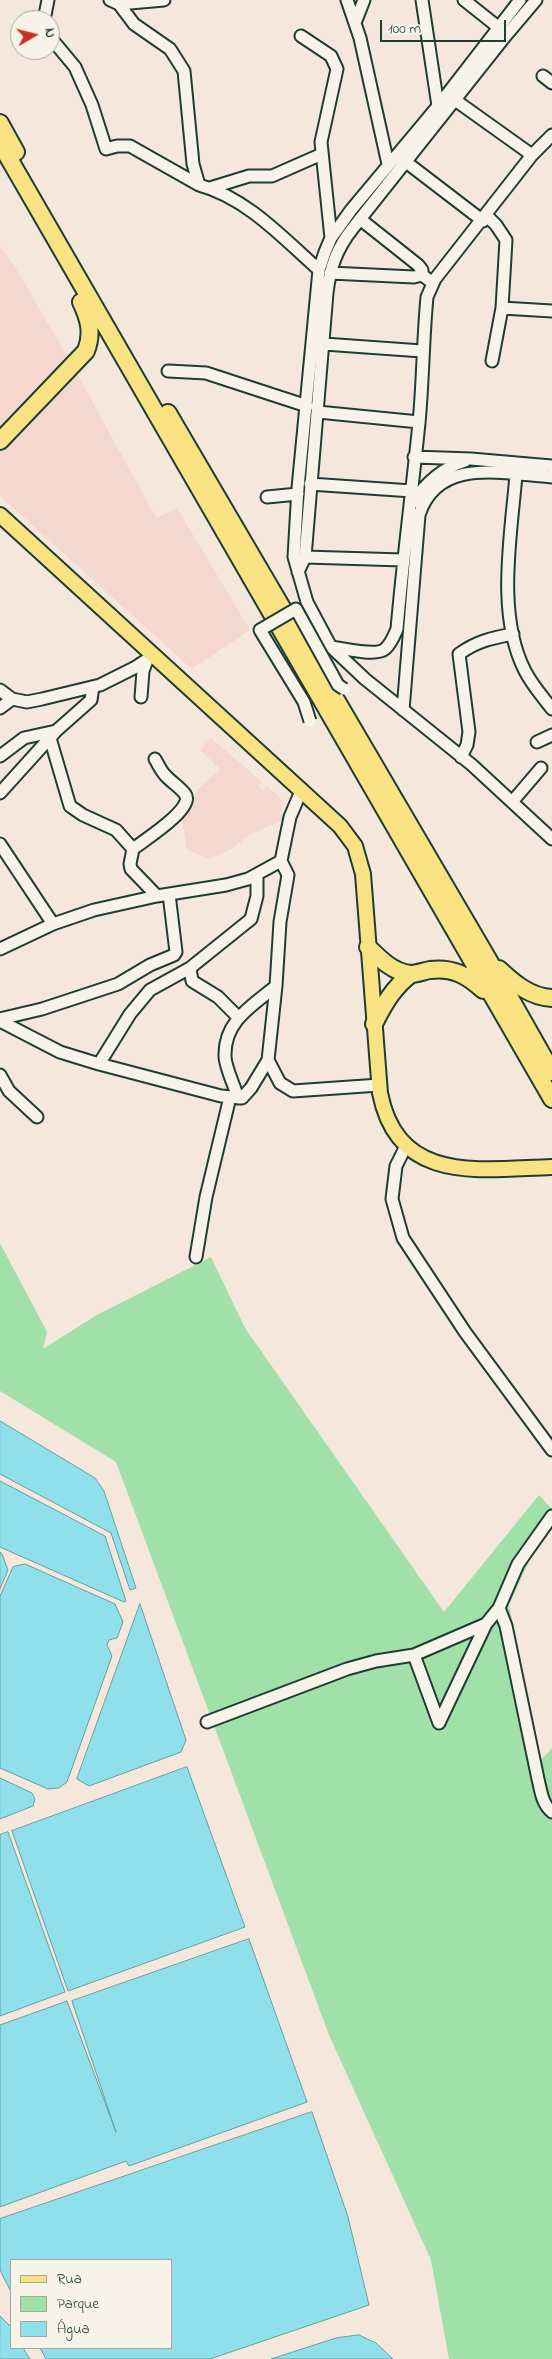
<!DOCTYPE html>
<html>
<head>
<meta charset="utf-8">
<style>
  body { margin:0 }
  #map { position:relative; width:552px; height:2359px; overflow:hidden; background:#f6e7dd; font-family:"Indie Flower",sans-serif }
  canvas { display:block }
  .legend { position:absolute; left:10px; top:2259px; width:162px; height:90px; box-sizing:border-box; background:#f7f3e8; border:1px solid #a1aaa0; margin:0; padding:6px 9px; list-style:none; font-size:15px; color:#1f3d34 }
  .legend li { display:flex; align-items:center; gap:10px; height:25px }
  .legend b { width:25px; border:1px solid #a1aaa0 }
  .north { position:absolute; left:10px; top:10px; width:50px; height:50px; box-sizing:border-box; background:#f7f3e8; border:1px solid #a1aaa0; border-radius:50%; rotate:82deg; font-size:14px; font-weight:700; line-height:20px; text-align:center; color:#1f3d34 }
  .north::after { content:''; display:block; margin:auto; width:18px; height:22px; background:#c8321e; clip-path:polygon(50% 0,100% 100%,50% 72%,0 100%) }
  .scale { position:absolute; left:380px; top:20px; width:126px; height:22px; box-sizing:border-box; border:2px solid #1f3d34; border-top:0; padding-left:6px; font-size:15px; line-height:18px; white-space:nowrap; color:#1f3d34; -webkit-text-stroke:4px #f7f3e8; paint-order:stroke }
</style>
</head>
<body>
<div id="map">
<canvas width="552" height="2359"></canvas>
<ul class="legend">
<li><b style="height:6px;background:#f8e281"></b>Rua</li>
<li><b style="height:14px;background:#a1e0a9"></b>Parque</li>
<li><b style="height:14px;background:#90e0eb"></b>Água</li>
</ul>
<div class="north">N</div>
<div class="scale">100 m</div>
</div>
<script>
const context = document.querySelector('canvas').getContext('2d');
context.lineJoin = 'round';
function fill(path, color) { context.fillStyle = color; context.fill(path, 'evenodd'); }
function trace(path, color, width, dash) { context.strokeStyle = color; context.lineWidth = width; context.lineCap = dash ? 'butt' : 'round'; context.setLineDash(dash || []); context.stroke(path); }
const built = new Path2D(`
  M0,246L12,262L70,361L156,518L177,508L250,630L192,669L0,496Z
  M211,738L262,782L258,786L263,790L267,786L281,798L282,820L241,839L242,841L228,851L210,859L187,850L182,820L198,789L220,769L200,750Z`);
const green = new Path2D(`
  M0,1243L47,1332L43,1349L95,1316L211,1257L245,1328L444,1612L539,1495L552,1509V1529L536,1546L509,1605L541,1760L552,1748V2359H449L431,2260L329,2035L116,1462L0,1391Z`);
const water = new Path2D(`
  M0,1421L95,1478L104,1491L136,1588L130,1590L111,1533L0,1474Z
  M0,1481L105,1536L126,1601L124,1602L0,1547Z
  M0,1552L2,1554L8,1570L0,1589Z
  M25,1564L115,1604L123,1622L117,1638L109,1640L107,1645L112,1656L67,1782L59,1788L48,1789L0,1768V1596L13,1567Z
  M140,1604L186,1740L181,1752L89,1786L77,1779Z
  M187,1767L245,1927L68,1991L12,1831Z
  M0,1778L32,1793L35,1799L33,1806L0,1819Z
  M8,1832L65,1992L0,2016V1835Z
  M249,1939L307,2102L129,2166L126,2161L0,2207V2025L67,2001L116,2132L72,2001Z
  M312,2112L348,2217L369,2305L210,2359H46L40,2348H171V2260H11V2292L0,2270V2219Z
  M0,2316L11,2327V2348H23L30,2359H0Z
  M359,2335L376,2343L393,2359H271L336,2338Z`);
const minor = new Path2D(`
  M110,0L119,4L164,0
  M347,0L360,38L388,164
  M422,0L438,106
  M464,0L498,27
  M520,0L438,106L351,210L331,238L325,252L319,270L312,343L298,488L294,557L307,602L331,647L365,679L472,765L552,839
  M119,4L134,24L170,49L184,71L193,164L199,185
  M44,20L48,0
  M355,23L364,0
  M301,36L331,56L337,69L321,142L331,238
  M50,37L75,67L92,105L106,149L117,146H130L199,185C247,198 283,238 319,270
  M543,76L552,83
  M455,100L532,155
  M406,162L483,221
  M210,188L249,176H272L322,154
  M487,216L496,225L506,240L502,308L552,311
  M360,219L418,265L422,270V275L433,283
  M330,273L414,277L422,275
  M324,344L422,351
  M492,361L502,308
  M168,371L206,373L307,406
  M318,412L419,422
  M414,457L471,459L552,466
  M516,475C511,536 496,615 525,671C532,685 543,697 552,709
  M310,484L412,491
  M267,497L298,494
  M412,503C425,484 442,468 465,461
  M305,557L403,560
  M298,572L305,557L327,293C330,267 337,248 353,228L503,39L536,0
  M331,647C343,648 376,657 385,649C391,644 394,636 397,629C403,560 412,492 419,423C423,381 423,339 427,297L435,279L532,155L552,135
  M0,690L12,699L27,702L42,699L100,685L134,668L154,655
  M141,697L143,671L147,660
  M0,708L12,699
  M403,710L419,515C438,456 504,474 552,477
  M50,738L70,806L83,815L116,830L133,849
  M537,742L552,735
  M0,756L24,738L56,731
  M461,757L467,745L469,732L459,654C477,641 492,638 513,634
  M155,759C158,764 161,771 165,775C171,782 180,787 185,794C196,808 143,841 133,849L130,864L131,869L157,896
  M0,793L56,731L91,700L93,687
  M512,802L541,768
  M0,844L53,924
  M0,949L53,924L94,910L157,896L226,885L248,879L281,861
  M190,968L192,981L218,997L238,1017
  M0,1019L42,1009L118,984L150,965L174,955L176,952L169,894
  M0,1021L60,1052L99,1064L221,1096L242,1098L251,1088L268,1060L276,986L280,922L288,875L281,861L290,817L302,789
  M268,1060L280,1083L293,1091L379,1085
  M99,1064L130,1014L150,990L190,968L251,919L257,896V875
  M0,1075L9,1091L37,1117
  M238,1098C235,1087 225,1067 225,1056C224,1021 252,1006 276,986
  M406,1146L396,1166L392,1199L403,1238L465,1332L552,1450
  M196,1257L206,1197L230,1097
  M499,1608L506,1626L538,1779C541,1791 542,1804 552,1812
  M414,1655L439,1723
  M207,1722L347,1669L376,1661L414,1655L486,1624L499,1608L518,1564L552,1516
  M439,1723L486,1624`);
const major = new Path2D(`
  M0,515L340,826L355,846L363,874L380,1093C398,1185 480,1169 552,1167`);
const highway = new Path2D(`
  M0,123L16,152
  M0,143L552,1099
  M168,413L488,959L552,1072
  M0,441L86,351C93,333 89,319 81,302
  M368,947C380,959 393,972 410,974C416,974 424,971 430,970C452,967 467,975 483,990
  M499,969C514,983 530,997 552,998
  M374,1024C384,1004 393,988 411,974`);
const minorBridge = new Path2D(`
  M310,721L304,702L260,630L296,609L338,685L344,689`);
fill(built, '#f4d8cf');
fill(green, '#a1e0a9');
fill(water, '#90e0eb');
trace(water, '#639fa2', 1);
trace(minor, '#1f3d34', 15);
trace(major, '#1f3d34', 18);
trace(highway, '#1f3d34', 20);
trace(minor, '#f7f3e8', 11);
trace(major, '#f8e281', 14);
trace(highway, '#f8e281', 16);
trace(minorBridge, '#1f3d34', 15, []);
trace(minorBridge, '#f7f3e8', 11);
</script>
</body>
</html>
